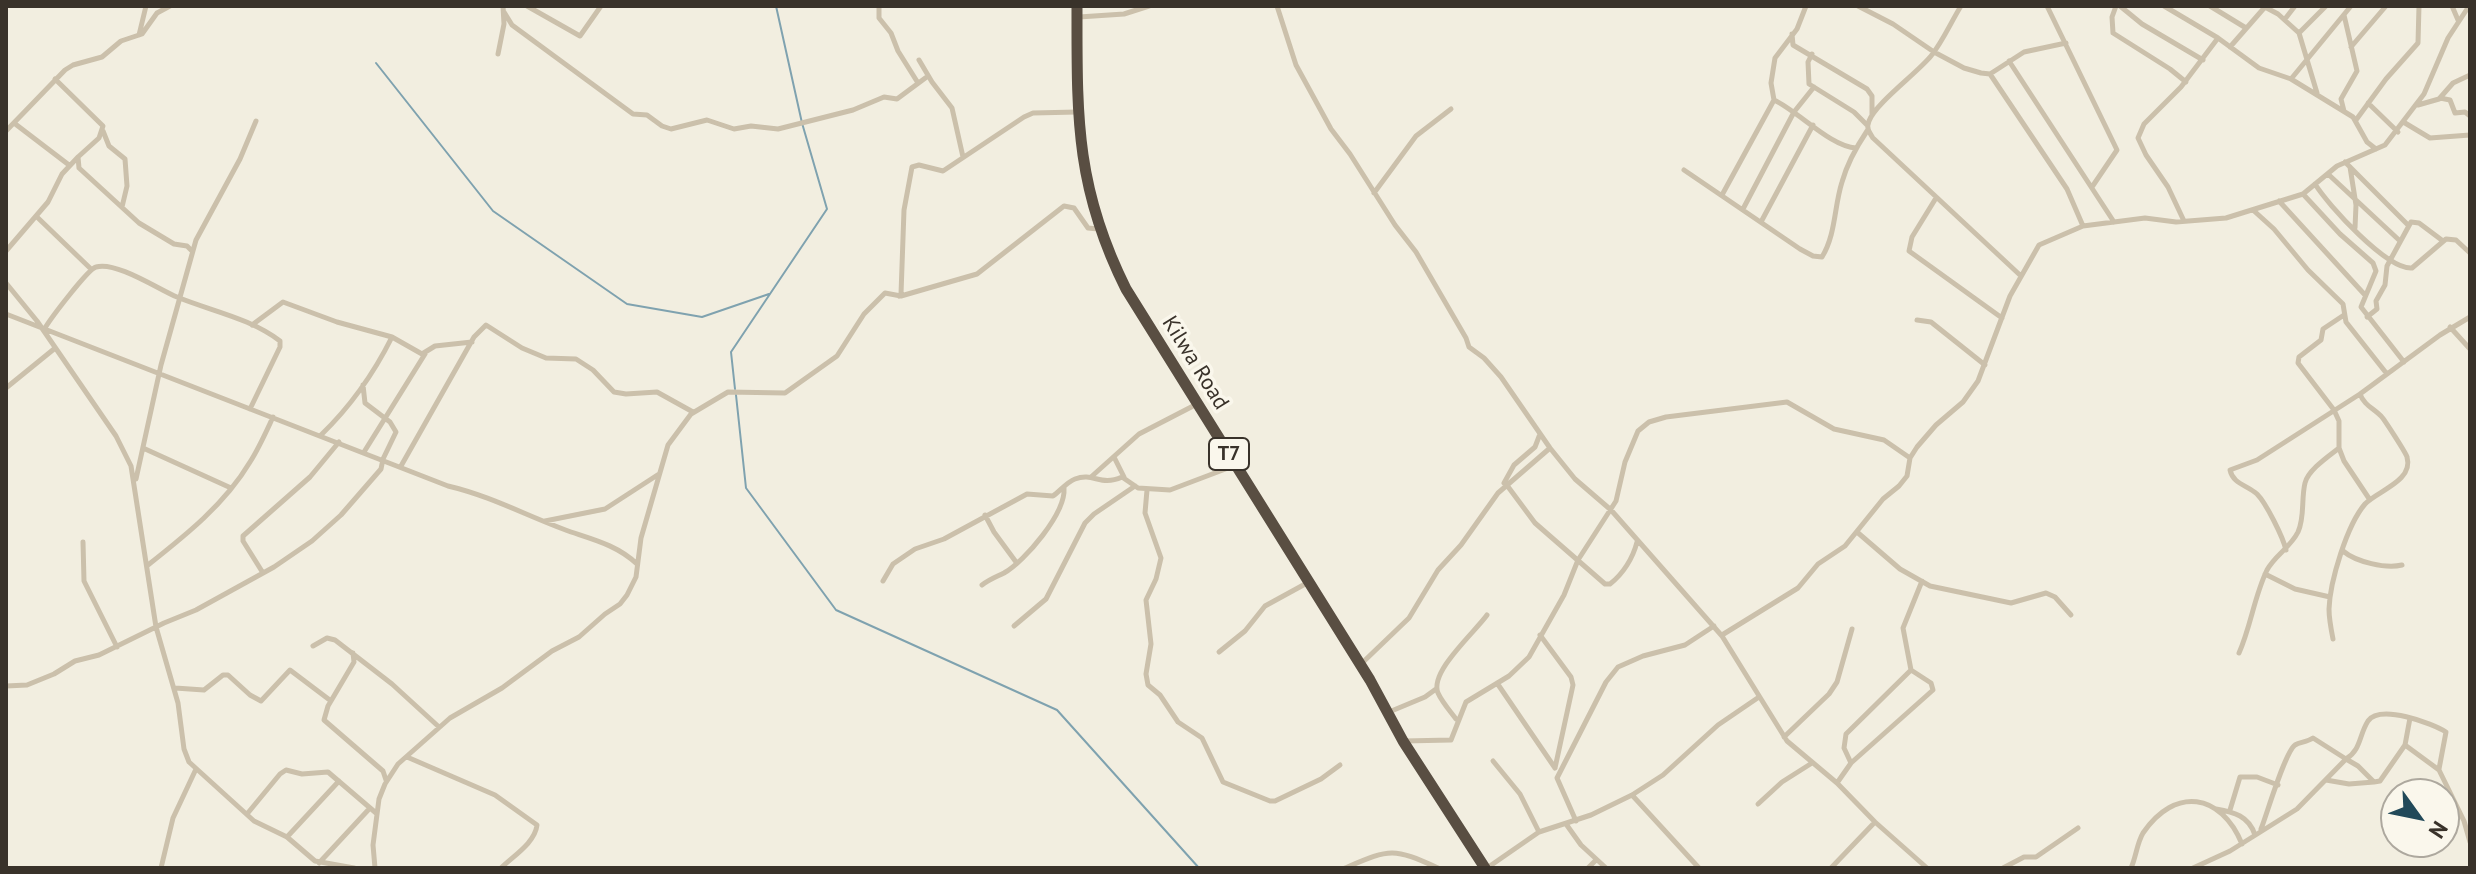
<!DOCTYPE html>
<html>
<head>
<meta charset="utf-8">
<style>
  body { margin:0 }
  #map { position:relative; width:2476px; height:874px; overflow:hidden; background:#f2eee0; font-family:"PT Sans",sans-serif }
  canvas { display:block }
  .frame { position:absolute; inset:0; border:8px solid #39322a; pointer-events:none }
  .north { position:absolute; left:2380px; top:778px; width:80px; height:80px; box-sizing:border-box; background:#faf7ec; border:2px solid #ada89e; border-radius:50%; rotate:123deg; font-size:22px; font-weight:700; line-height:32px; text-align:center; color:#39322a }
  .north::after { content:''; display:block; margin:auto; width:28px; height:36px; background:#214959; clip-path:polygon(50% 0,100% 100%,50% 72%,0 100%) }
</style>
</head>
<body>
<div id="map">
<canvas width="2476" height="874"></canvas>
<div class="frame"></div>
<div class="north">N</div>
</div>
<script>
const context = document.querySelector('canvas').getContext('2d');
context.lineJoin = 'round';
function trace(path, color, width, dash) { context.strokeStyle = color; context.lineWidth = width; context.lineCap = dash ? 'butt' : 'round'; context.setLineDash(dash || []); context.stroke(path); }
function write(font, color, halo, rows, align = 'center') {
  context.font = font + ' "PT Sans",sans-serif'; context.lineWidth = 7; context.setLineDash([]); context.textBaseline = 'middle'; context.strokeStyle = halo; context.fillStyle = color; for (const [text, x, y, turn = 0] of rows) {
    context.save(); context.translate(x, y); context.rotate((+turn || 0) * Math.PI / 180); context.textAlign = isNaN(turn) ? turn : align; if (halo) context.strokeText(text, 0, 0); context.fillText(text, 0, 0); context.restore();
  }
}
const stream = new Path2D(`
  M376,63L493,211L627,304L702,317L769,294
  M735,389L731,352L827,209L802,123L776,6
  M736,395L746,488L836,610L1057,710L1199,868`);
const street = new Path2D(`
  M527,6L580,36L601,6
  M879,6V18L891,33L898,51L918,83
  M1277,6L1296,65L1331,129L1350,154L1395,225L1416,252L1466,338L1469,347L1484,358L1501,377L1550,448L1575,479L1611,510L1722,636L1787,741L1837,783L1875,822L1927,868
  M1858,6L1893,24L1934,52L1964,68L1981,73L1990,74L2024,52L2066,43
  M1961,6C1951,22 1943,41 1931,56C1916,74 1876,103 1869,121C1866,128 1869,132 1873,138L2021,276
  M2047,6L2117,150L2092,187
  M2116,6L2112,17L2113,33L2170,69L2186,82
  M2120,6L2142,24L2203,60
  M2164,6L2218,38L2259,68L2291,79L2353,117L2367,142L2376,149
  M2210,6L2246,28
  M2263,6L2278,14L2299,33L2317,93
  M2452,6L2458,20
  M504,12L512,25L633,114L647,115L662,126L671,129L707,120L734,129L751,126L778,129L853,110L884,97L897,99L928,76
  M2344,15L2357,71L2341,99L2344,111
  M1079,17L1124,14L1149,6
  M2285,19L2295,6
  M2299,33L2326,6
  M1792,34L1793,45L1867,89L1872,96V115
  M139,35L146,6
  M2230,47L2265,7
  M2351,47L2386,6
  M498,54L504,24L503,6
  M1812,54L1808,62L1809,84L1854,112L1867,125
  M919,60L932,82L952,108L963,157
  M2009,61L2114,222
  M1990,74L2067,189L2083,226
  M55,79L103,126L99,138L78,157L79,168L139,223L174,244L187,246L192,251
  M2291,79L2351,6
  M2440,98L2450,100L2455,113L2465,112L2470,116
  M1774,100L1771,83L1775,58L1797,29L1806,6
  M2368,103L2398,132
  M2418,105L2439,99L2453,83L2470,75
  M2356,120L2386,79L2418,43L2419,6
  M14,123L69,165
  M2405,123L2430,138L2470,135
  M6,131L65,70L73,65L102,57L121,41L142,34L157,13L170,6
  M103,131L109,146L125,159L127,186L122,207
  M2345,162L2409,226
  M2350,167L2356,205L2355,228
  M1684,170L1800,249L1813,256L1822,257C1836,234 1834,207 1842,182C1847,164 1857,146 1867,131
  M2328,174L2400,241
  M2315,184C2328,205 2387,270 2412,268L2446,239L2456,240L2470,253
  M1374,193L1416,136L1451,109
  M2303,194L2340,234L2373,263L2376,271L2361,307L2404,362
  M1722,195L1774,100C1798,111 1831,147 1856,148
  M1936,198L1912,237L1909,251L2002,318
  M2279,201L2365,295
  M1743,209L1794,112L1814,87
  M2253,210L2274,229L2308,270L2343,304L2346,322L2387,374
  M37,217L91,269
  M2184,221L2168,187L2146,155L2138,138L2144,124L2181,87L2218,38
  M1761,222L1813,125
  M6,251L48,202L62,174L78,157
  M6,283L37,321L116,436L131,466L156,627L178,703L184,749L189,762L254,821L287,837L315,861L354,868
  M899,296L901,294L904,210L912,167L919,165L943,171L1024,117L1033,113L1077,112
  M6,314L448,486C491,496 529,517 571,532C595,540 618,546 637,564
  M2344,315L2323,329L2321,340L2299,357L2298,363L2334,410L2339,421V448L2344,461L2370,500
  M2367,317L2377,309L2376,301L2385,285L2387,266L2411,222L2419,223L2443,241
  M1917,320L1931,322L1985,365
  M252,325L283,302L337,322L392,337L422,354L435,346L472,342
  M2450,327L2470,349
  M45,328C51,318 88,269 96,267C116,261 158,289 177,297C211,311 250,318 280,341V347L250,409
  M6,388L54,349
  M321,435C350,407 374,373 392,337
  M143,448L231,488
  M364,452L425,354
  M1114,457L1124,477
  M401,466L474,337L486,325L522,348L546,358L576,359L593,370L614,392L626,394L657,392L693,412
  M1091,477L1139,434L1197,404
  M136,479L161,365L196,240L240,159L256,121
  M1504,483L1514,465L1535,447L1540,434
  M1506,484L1535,523L1605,584H1610C1623,574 1633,558 1637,542
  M1147,490L1145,513L1161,558L1156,579L1146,600L1151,644L1146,674L1148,685L1160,695L1178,722L1202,738L1223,782L1270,801H1275L1321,779L1340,765
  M985,515L994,532L1016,562
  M545,521L605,509L659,474
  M1857,532L1900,569L1930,586L2011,603L2046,593L2055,597L2071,615
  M83,542L84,581L117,647
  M2286,550C2283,537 2266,503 2257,494C2247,485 2233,484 2230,470L2257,460L2360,394
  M2343,551C2356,562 2386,569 2402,565
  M148,565C186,535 225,504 250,462C259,448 266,432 273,417
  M263,573L243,541V536L310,477L339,442
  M2265,574L2295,589L2330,597
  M883,581L893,564L915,549L944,539L1027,494L1053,496C1060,491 1067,482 1075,479C1094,472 1100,487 1122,477L1138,488L1170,490L1236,465
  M982,585C990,579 996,577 1004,573C1025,561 1066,513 1064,488
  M1014,626L1046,599L1085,523L1094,514L1135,486
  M1540,635L1571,677L1573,685L1555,768
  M1722,635L1798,588L1818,564L1845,546L1883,499L1899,486L1907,476L1910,458L1917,447L1936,425L1963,402L1978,381L2010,296L2039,245L2083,226L2145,218L2176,222L2226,218L2303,194L2337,166L2385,145L2424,94L2448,38L2469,6
  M2333,639C2331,629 2329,619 2329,609C2330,581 2347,525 2365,504C2377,491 2414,481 2407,457C2406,453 2384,419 2381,416C2373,408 2364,405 2360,394L2440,335L2470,317
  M313,646L327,638L335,640L392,684L439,727
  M1219,652L1245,631L1265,606L1307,583
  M353,653L354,662L328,706L324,720L383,771L386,780
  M2239,653C2251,626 2254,597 2267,570C2275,555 2290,548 2298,532C2305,517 2301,499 2305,483C2308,470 2329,456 2339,448
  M1360,665L1409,618L1438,570L1461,545L1498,493L1550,448
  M1497,683L1555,768
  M6,686L27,685L54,674L75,661L99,655L164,623L196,610L274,567L312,541L341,515L381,469L383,459L396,432L390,422L365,403L363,385
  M175,688L204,690L223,675H228L250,695L261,701L290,670L331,701
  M1389,712L1425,697L1436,689
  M1456,719C1450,711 1442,702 1438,693C1429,672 1475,632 1487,615
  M1784,737L1829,694L1837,682L1852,629
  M1404,741L1451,740L1466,702L1509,676L1529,657L1564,595L1578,560L1616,501L1625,462L1638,431L1649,422L1666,417L1787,402L1834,429L1884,440L1910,458
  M2405,745L2410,718
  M407,757L495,795L537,825C535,843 513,856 501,868
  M1493,761L1520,794L1539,832
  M1851,763L1933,690L1931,683L1911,670
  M2326,780L2349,784L2374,782
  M1837,783L1851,763L1844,748L1846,734L1911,670L1903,628L1922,581
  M1632,795L1699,868
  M1758,804L1782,782L1812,763
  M2216,809C2234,812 2249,816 2255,835
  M2230,810L2240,777H2257L2278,785
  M247,814L280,774L286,770L302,774L328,772L376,813
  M1576,821L1557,778L1606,682L1618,667L1643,656L1685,645L1714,626
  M1566,824L1581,845L1606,868
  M2261,829C2267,814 2285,752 2295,745C2300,742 2307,742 2313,738L2346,759C2361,750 2359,735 2368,721C2380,704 2432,723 2446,732L2439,769
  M287,837L339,781
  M319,863L370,808
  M161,868L173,818L196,769
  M375,868L373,845L379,799L385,784L398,764L450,718L502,688L552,651L579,637L605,614L620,604L627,595L636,577L641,538L668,445L691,414L728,392L785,393L837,356L864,314L885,293L901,296L977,274L1064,206L1074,208L1088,228L1098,229
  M1345,868C1390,849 1392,847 1438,868
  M1487,868L1539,832L1591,815L1632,795L1663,775L1718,725L1759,697
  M1588,868L1596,860
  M1831,868L1875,822
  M2003,868L2024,857H2036L2078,828
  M2131,868C2136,857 2137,843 2143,833C2175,786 2221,793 2242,844
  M2193,868L2230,851L2297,809L2346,759L2358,766L2374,782L2380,781L2405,745L2439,770L2464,821L2470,842`);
const highway = new Path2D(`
  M1077,6C1077,116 1075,187 1126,289L1370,680L1403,741L1485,868`);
const shields = [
  [1229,454,40]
];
const shieldNames = [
  ["T7",1229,454]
];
const streetNames = [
  ["Kilwa Road",1195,363,58]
];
trace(stream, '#7fa2af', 2);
trace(street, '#cbc0ab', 5);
trace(highway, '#594e42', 11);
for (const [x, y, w] of shields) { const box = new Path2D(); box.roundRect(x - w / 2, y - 16, w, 32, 6); context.fillStyle = '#faf7ec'; context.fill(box); trace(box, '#39322a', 2); }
write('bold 20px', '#39322a', null, shieldNames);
write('22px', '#39322a', '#faf7ec', streetNames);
</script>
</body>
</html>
